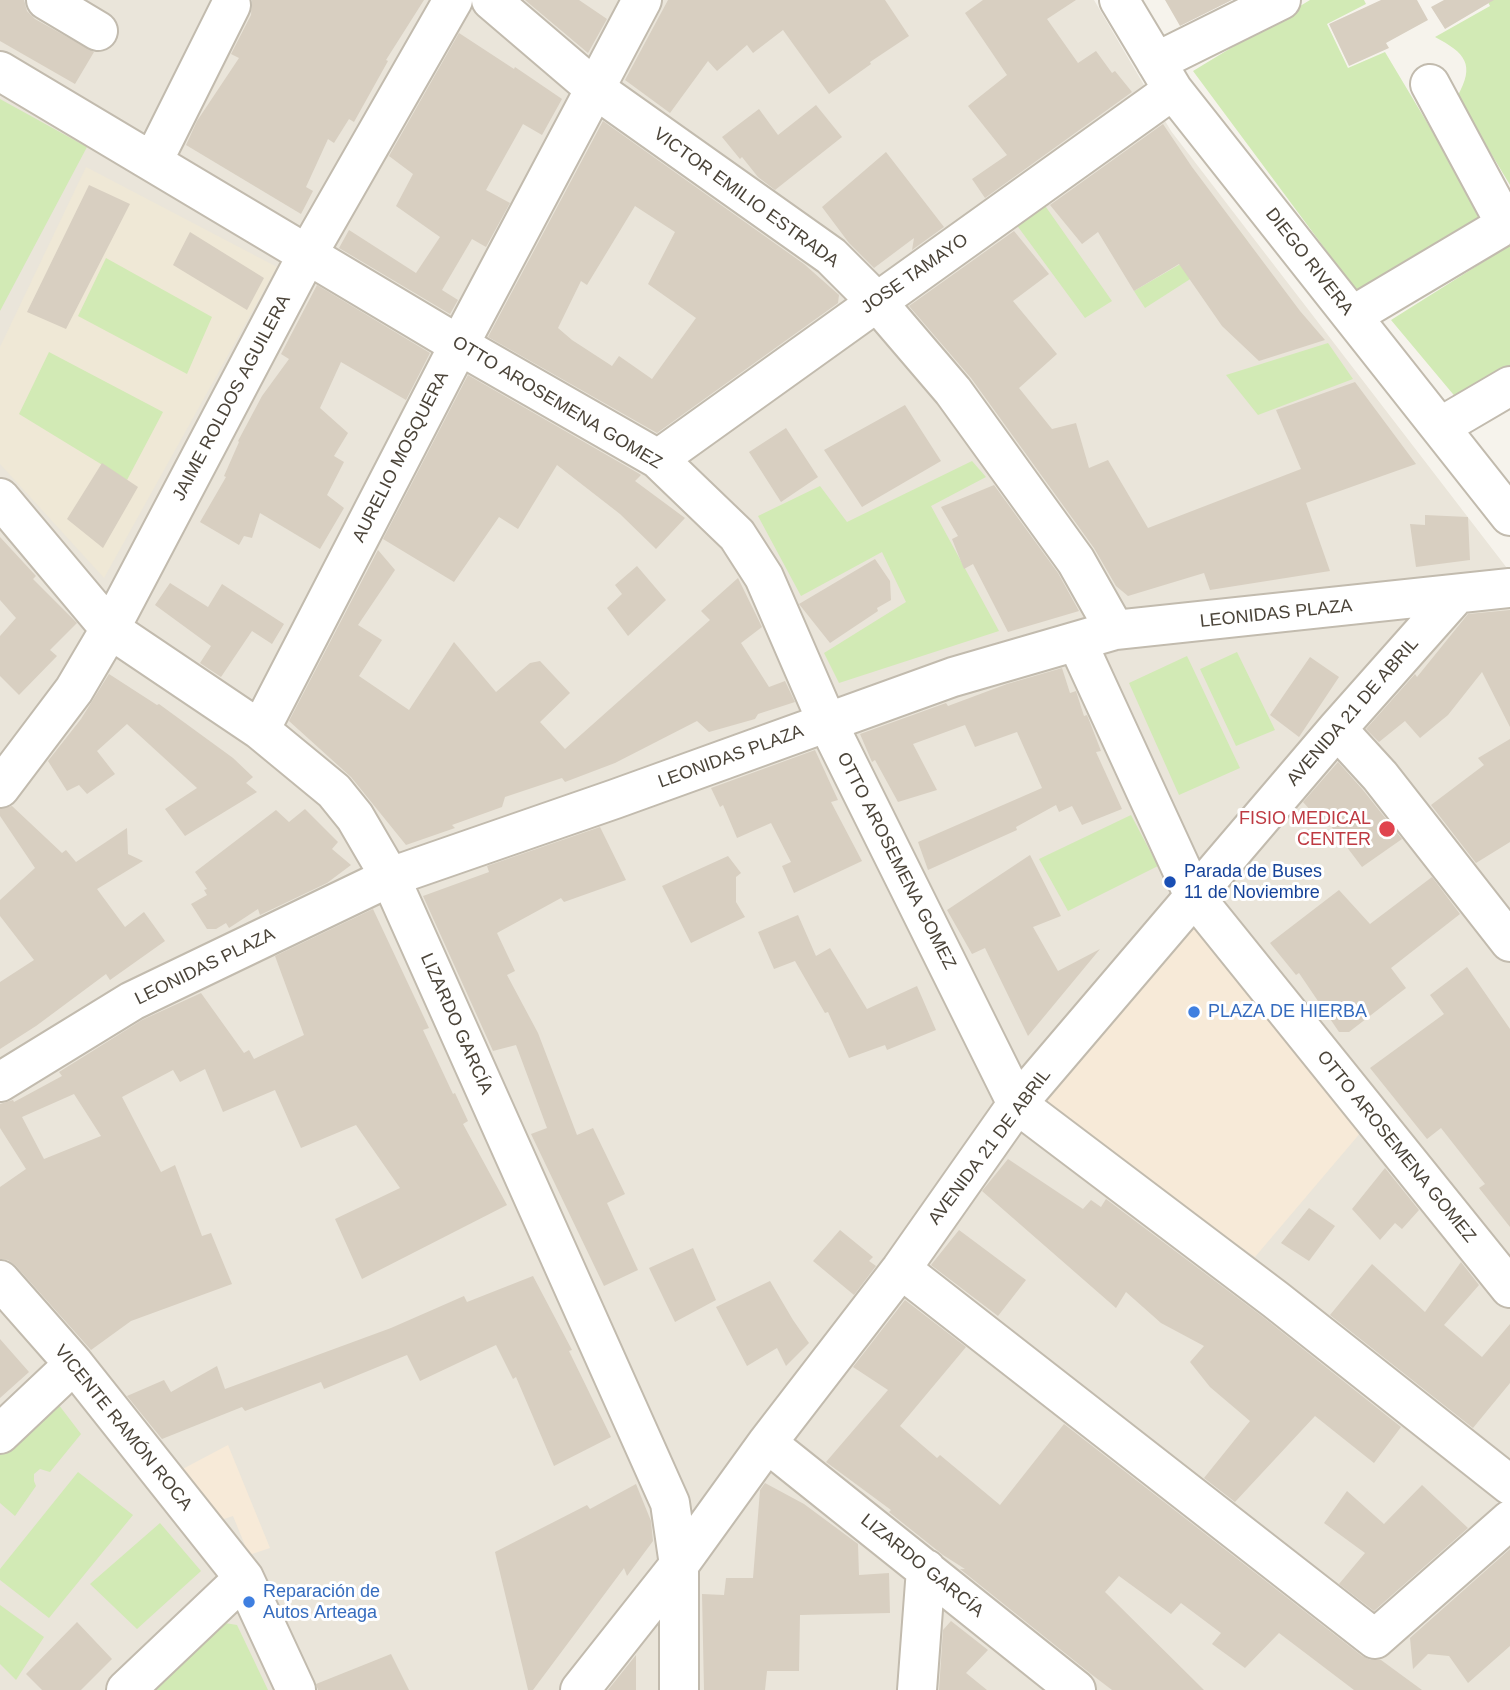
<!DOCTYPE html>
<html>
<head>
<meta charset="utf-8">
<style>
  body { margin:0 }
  canvas { display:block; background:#f6f3ec }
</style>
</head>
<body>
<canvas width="1510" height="1690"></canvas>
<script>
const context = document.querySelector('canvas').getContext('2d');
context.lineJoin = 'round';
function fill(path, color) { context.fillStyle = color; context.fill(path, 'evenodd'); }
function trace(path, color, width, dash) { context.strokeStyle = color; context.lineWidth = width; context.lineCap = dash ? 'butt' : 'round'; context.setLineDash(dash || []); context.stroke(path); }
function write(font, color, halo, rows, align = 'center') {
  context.font = font + ' Arial,sans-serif'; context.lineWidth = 6; context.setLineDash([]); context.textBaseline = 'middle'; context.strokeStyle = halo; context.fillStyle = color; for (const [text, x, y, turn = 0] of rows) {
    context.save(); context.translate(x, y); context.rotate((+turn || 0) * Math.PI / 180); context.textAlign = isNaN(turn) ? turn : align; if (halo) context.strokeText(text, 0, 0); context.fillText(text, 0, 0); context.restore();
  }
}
const residential = new Path2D(`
  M0,0H1094L1171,131L1510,572V1690H0Z`);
const commercial = new Path2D(`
  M1197,918L1362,1131L1255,1257L1041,1106Z
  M228,1445L270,1548L249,1555L233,1516L218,1521L177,1472Z`);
const education = new Path2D(`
  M86,167L277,267L104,578L0,464V347Z`);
const green = new Path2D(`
  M1310,0H1364L1366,4L1327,24L1348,68L1385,52L1487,223L1360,296L1193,71Z
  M1487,0H1510V185L1457,97C1476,64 1465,53 1435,37L1490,6Z
  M0,99L87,147L0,311Z
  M1041,200L1112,301L1085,318L1013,220Z
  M1239,230L1248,242L1145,308L1134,291Z
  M1510,245V402L1478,424L1391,320Z
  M106,258L212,317L187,374L78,316Z
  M1328,343L1353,379L1258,415L1226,375Z
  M49,352L163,412L127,480L19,414Z
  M972,461L986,477L931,506L999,631L839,683L824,653L906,602L882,552L801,596L758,516L820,486L847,522Z
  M1237,652L1275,730L1236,746L1200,669Z
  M1187,656L1240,768L1179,795L1129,683Z
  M1131,815L1158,866L1068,911L1039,859Z
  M52,1396L81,1434L50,1472L40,1469L34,1474V1481L36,1486L15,1516L0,1503V1446Z
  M78,1472L133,1515L49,1618L0,1580V1569Z
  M160,1523L201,1571L137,1629L90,1584Z
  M0,1605L44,1637L16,1680L0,1664Z
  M225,1623L237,1625L268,1690H148L212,1627Z`);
const building = new Path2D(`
  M0,0H24L27,11L35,19L94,52L75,84L0,41Z
  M252,0H424L386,60L388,61L354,122L349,119L334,143L328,139L306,187L313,191L301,214L186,145L197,121L239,58L231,54L251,15Z
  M525,0H579L607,19L588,53Z
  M668,0H885L909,36L870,62L871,64L829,94L783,30L753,53L747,45L717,71L708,61L670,113L625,80Z
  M983,0H1076L1047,19L1078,63L1096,51L1112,73L1115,71L1132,92L985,198L972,179L1007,155L968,106L1007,75L965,13Z
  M1165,0H1232L1180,26Z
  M1381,0H1417L1428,20L1386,43L1389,48L1349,66L1329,24Z
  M1444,0H1494L1445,29L1431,7Z
  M459,33L514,69L515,67L562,99L542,135L523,124L486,190L510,203L486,247L472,239L442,290L458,300L450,314L339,248L349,230L416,273L440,237L396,206L413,174L389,156Z
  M816,105L842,137L775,190L758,177L742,157L740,159L722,137L759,109L778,135Z
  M603,121L804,264L839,295L838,303L657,433L488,337ZM635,206L675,232L648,284L696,318L652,379L619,356L612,366L572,340L558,328L581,281L587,285Z
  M1163,124L1192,167L1300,311L1325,340L1259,361L1222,326L1179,264L1134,291L1098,232L1082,244L1050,205Z
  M886,152L944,227L912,250L914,238L874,268L849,243L822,207Z
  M89,185L130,204L66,329L27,312Z
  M1014,231L1049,274L1013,301L1057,354L1019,388L1052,429L1076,423L1089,468L1108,460L1148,528L1301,469L1276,410L1355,382L1416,464L1306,503L1330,571L1210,590L1204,573L1128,596L1116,586L1094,548L971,378L909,306Z
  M190,232L264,278L247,310L173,265Z
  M317,285L430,353L406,400L341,362L320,408L348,433L334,456L344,462L327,495L344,508L320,549L260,513L252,538L244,536L239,545L200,522L226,477L224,476L239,442L238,441L262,396L289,359L281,354Z
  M468,375L638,473L641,475L635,481L685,518L656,549L620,514L557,465L518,529L499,517L454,582L383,539Z
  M905,405L941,461L862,507L824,450Z
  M786,428L818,477L781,502L749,452Z
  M102,463L138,487L103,548L67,519Z
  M994,485L1058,573L1079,611L1008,632L973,564L964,569L952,539L958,536L941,507Z
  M1425,515L1468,517L1470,560L1416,567L1410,524L1425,525Z
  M0,537L36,576L33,579L77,623L50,650L57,656L19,695L0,676V636L16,618L0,600Z
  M378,550L395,570L358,625L382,640L359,676L409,710L454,642L496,692L530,663L540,661L570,693L540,722L565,749L710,620L701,611L738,578L762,627L741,643L769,687L785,681L795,702L758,714L755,719L709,732L697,721L615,763L565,782L562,778L505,797L502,807L452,825L455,828L406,845L351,777L289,721Z
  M875,559L890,581L891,600L877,608L878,611L830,643L799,604Z
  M637,566L666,600L628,636L607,608L622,594L615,585Z
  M170,583L208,607L222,584L284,624L272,644L252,631L221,677L200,663L211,646L155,605Z
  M1510,610V727L1482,672L1448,715L1420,738L1405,721L1379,742L1366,729L1415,674L1417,677L1468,614Z
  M1310,657L1339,677L1299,737L1270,715Z
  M1062,668L1070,693L1076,691L1084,716L1087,715L1091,725L1101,751L1096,752L1122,809L1082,825L1072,806L1059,812L1056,805L1016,827L1017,830L928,870L918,842L1042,788L1017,732L975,747L965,725L913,744L937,790L898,802L875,760L872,762L860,734L946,703L948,706L1007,684Z
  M109,674L157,705L159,704L233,758L253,777L246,783L257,792L185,836L165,809L197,788L127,724L97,751L115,774L87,794L79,785L67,791L48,761L81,719Z
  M1510,739V842L1476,863L1431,805L1484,765L1478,758Z
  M815,750L838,800L831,802L862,861L794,893L782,866L791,862L771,823L737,838L723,805L720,807L711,788Z
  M1338,762L1363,790L1402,839L1362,867L1327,821L1323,824L1303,802Z
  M12,806L62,853L66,850L76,862L127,828L128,854L143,861L97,889L125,927L144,912L165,941L110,980L106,974L36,1026L0,1049V982L34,960L0,916V900L35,868L0,816V809Z
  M305,809L338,842L332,849L351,865L327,883L260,915L258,909L229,928L226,923L216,929H207L191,904L207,895L204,890L207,889L195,872L276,810L289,822Z
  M600,827L626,880L564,902L561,898L497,933L515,971L507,975L538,1033L577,1135L593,1128L625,1194L607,1203L638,1270L604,1286L531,1134L547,1128L516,1045L493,1051L423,896L489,872L487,866Z
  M1030,855L1061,916L1033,927L1058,971L1100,949L1028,1036L985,948L972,954L947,910Z
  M728,856L741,873L736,877V902L745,917L691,943L662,886Z
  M1432,877L1460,914L1391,968L1406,988L1349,1032H1339L1299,973L1296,975L1270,943L1339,890L1370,924Z
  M373,909L429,1028L423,1030L453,1094L455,1093L468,1121L463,1124L507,1205L362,1279L335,1219L400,1188L356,1125L301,1148L275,1090L223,1112L205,1069L180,1082L173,1070L122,1097L161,1172L175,1165L202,1236L211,1233L232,1284L131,1321L91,1350L16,1266L8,1260L0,1259V1187L26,1169L0,1128V1104L13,1100L14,1102L62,1076L59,1072L142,1020L201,993L244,1053L249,1050L254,1059L304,1035L275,956ZM74,1094L101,1136L44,1159L22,1117Z
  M798,915L816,956L830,948L867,1009L917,986L936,1030L887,1050L885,1045L849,1058L828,1012L825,1013L795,961L774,969L758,932Z
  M1467,967L1510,1029V1227L1479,1188L1485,1184L1441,1128L1427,1139L1370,1068L1444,1014L1430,995Z
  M1008,1159L1083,1209L1091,1200L1101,1207L1106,1199L1263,1317L1401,1427L1374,1463L1315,1416L1235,1502L1204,1478L1250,1421L1210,1387L1190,1362L1204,1346L1161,1323L1126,1292L1116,1308L982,1191Z
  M1385,1168L1419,1210L1402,1229L1395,1223L1380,1240L1352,1209Z
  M1309,1208L1335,1226L1309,1261L1281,1243Z
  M840,1230L873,1257L869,1261L876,1266L854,1295L813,1261Z
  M959,1230L1026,1280L998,1316L931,1265Z
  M693,1248L716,1300L675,1322L649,1268Z
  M1461,1262L1479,1285L1444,1325L1482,1357L1510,1324V1383L1473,1428L1330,1315L1372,1264L1425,1312Z
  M533,1276L572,1350L569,1351L611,1437L554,1466L516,1377L513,1379L496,1345L420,1381L407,1355L324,1389L321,1382L245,1411L242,1407L162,1439L127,1396L164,1380L171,1392L217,1366L225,1389L391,1328L464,1296L467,1302Z
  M770,1281L793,1320L809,1343L786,1366L777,1348L747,1366L716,1307Z
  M905,1300L966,1347L900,1426L937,1458L940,1455L1000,1505L1064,1424L1362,1656L1371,1660H1381L1422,1690H1354L1279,1633L1245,1668L1212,1644L1221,1633L1181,1603L1171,1614L1119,1576L1105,1592L1204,1690H1112L1091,1674L960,1569H965L943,1555L889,1512L891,1510L826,1462L888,1390L853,1367Z
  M0,1339L29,1372L0,1398Z
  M765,1483L804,1504L858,1544L859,1575L889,1573L890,1613L800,1615L799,1671H767L765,1690H704L702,1594L724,1595L726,1578H753L760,1490Z
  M636,1484L651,1521L653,1541L627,1576L624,1568L533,1690H528L495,1552L587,1505L590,1509Z
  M1422,1485L1468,1528L1374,1611L1339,1584L1365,1553L1324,1523L1347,1491L1384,1524Z
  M1510,1549V1646L1468,1683L1449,1656L1428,1654L1413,1669L1410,1638Z
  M951,1621L988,1650L966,1673L987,1690H939L943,1630Z
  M77,1622L112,1659L81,1690H42L26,1674Z
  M391,1654L409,1690H318L316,1684Z
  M636,1655V1690H608Z`);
const minor = new Path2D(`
  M46,0L98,31
  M491,0L594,88L831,256L876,301L953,391L1076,561L1115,630
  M1119,0L1173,90L1510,516
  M1156,62L1281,0
  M0,71L459,345L658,459L737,535L764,577L827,722L1017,1104L1276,1300L1510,1485
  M1430,84L1506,225
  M153,161L231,5
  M1352,316L1510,222
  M1440,427L1510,386
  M658,459L1173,90
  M0,498L110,629L260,730L334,791L355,817L390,877L670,1503L679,1565V1690
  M1077,642L1194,896L1510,1288
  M1337,729L1380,776L1510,942
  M260,730L459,345L642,0
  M0,788L74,690L110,629L307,255L453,0
  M0,1082L132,1001L390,877L615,799L953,677L1115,630L1510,588
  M901,1269L1375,1639L1510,1520
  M0,1280L74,1364L244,1578L296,1690
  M0,1434L74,1364
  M767,1443L1076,1690
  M126,1690L244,1578
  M580,1690L679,1565L767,1443L901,1269L1017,1104L1337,729L1456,595
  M917,1690L926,1569`);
const markers = [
  [1387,829,9,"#e0444e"],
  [1170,882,7,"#1a4fb4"],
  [1194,1012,7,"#3f7fe0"],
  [249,1602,7,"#3f7fe0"]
];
const streetNames = [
  ["VICTOR EMILIO ESTRADA",746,198,36],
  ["DIEGO RIVERA",1309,262,52],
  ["JOSE TAMAYO",915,274,-35],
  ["JAIME ROLDOS AGUILERA",232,398,-62],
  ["OTTO AROSEMENA GOMEZ",557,403,31],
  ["AURELIO MOSQUERA",401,457,-63],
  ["LEONIDAS PLAZA",1276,614,-6],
  ["AVENIDA 21 DE ABRIL",1353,712,-49],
  ["LEONIDAS PLAZA",731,757,-20],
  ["OTTO AROSEMENA GOMEZ",896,861,63],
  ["LEONIDAS PLAZA",205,967,-26],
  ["LIZARDO GARCÍA",456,1024,66],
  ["AVENIDA 21 DE ABRIL",990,1147,-53],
  ["OTTO AROSEMENA GOMEZ",1396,1147,51],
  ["VICENTE RAMÓN ROCA",123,1428,51],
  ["LIZARDO GARCÍA",922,1566,39]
];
const healthNames = [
  ["FISIO MEDICAL",1371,819],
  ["CENTER",1371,840]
];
const transitNames = [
  ["Parada de Buses",1184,872],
  ["11 de Noviembre",1184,893]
];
const shopNames = [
  ["PLAZA DE HIERBA",1208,1012],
  ["Reparación de",263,1592],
  ["Autos Arteaga",263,1613]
];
fill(residential, '#eae5da');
fill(commercial, '#f7ead8');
fill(education, '#efe8d6');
fill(green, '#d2eab5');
fill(building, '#d8cfc1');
trace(minor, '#c2bbae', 42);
trace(minor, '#fff', 38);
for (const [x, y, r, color] of markers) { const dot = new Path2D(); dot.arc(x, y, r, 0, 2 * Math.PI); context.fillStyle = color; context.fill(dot); trace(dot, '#fff', 2.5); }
write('18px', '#4b4439', '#fff', streetNames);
write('18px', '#be3a42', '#fff', healthNames, 'right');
write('18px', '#164399', '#fff', transitNames, 'left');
write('18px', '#366cbe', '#fff', shopNames, 'left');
</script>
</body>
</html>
